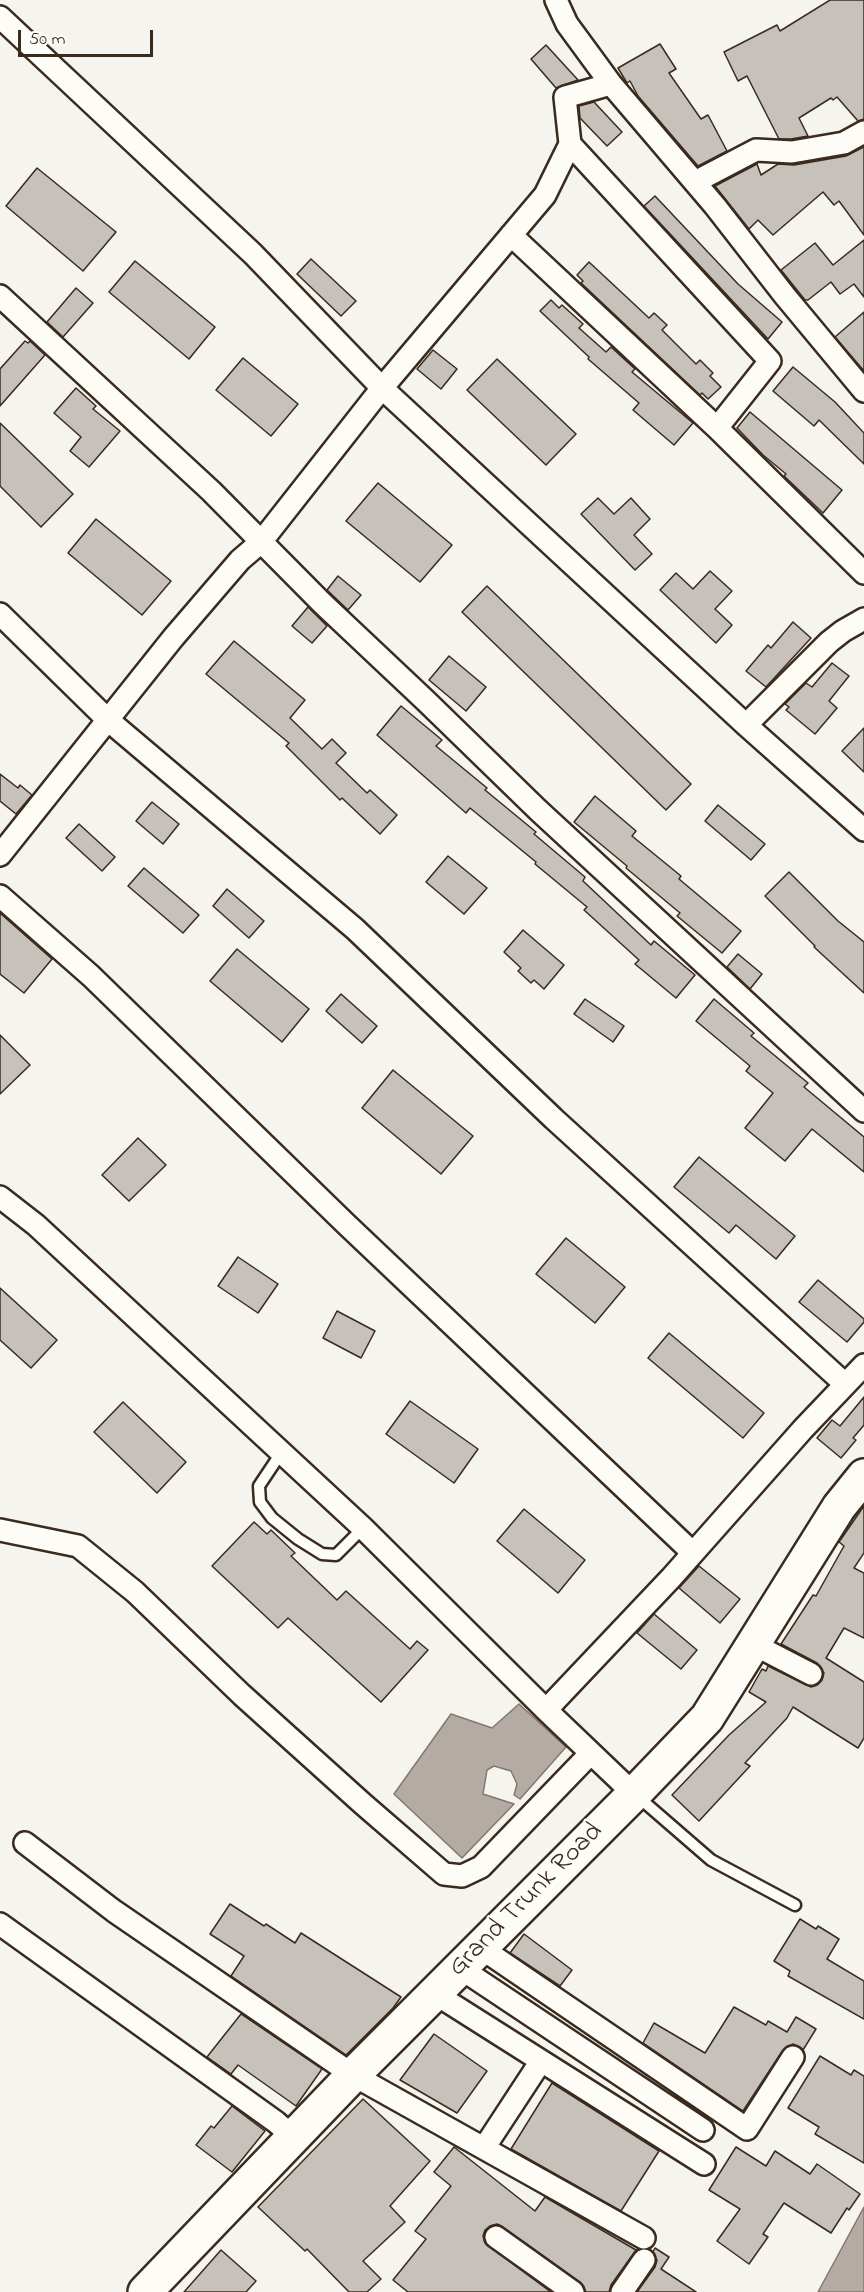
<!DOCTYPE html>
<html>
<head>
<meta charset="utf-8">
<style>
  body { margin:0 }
  #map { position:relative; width:864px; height:2292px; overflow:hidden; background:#f5f4ee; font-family:"Indie Flower",sans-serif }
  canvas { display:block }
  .scale { position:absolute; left:18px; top:30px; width:135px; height:27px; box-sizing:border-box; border:3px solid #3b2a1e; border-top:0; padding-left:8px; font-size:18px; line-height:21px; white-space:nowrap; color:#3b2a1e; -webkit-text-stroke:4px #fdfcf7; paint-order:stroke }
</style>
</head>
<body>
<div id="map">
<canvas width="864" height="2292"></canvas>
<div class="scale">50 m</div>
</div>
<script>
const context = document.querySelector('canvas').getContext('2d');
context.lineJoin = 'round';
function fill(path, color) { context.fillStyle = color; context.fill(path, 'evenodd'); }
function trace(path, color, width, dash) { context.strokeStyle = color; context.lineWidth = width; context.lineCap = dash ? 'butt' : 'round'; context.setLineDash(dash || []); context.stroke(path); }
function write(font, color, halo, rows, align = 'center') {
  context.font = font + ' "Indie Flower",sans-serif'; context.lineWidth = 4.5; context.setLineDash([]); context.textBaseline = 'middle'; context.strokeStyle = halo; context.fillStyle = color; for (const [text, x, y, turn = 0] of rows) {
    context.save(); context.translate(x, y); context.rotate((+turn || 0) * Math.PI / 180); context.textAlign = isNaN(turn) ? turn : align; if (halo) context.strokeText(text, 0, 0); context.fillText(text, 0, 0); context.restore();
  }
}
const water = new Path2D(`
  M519,1704L566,1747L520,1799L514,1795L517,1784L511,1771L494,1766L487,1770L483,1794L514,1804L462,1858L394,1794L451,1714L492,1728Z
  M864,2207V2292H818Z`);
const building = new Path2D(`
  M830,0H864V119L858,121L837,97L833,100L831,98L799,118L808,136L791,139H779L747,76L738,81L724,52L777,25L780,31Z
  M660,44L676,69L669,73L701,119L708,115L727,151L698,166L638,96L630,81L627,83L618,68Z
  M546,45L578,80L556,88L531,59Z
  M594,102L622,132L607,146L580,118L579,106Z
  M864,147V235L839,201L834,205L823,192L773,235L758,220L749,229L715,186L757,164L761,175L778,164L794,165L846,156Z
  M37,168L116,232L83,271L6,206Z
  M655,196L738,284L782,322L768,339L644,206Z
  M864,240V297L854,284L840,294L831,282L808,300H805L781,270L815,243L833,265Z
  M311,259L356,301L341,316L297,274Z
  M135,261L215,327L189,359L109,292Z
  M589,262L649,318L654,313L667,325L662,330L696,364L700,360L713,373L710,376L721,387L708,399L702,393L700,395L581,283L583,281L577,275Z
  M76,288L93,303L63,337L47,322Z
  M551,300L559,308L562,305L583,324L579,328L606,352L611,347L635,369L632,372L693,423L674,445L633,410L639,403L588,359L589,357L540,311Z
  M864,312V371L835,337Z
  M25,341L28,343L30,341L45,355L0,406V369Z
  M433,350L457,369L441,389L417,369Z
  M243,358L298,404L271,436L216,390Z
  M497,359L576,434L546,465L467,390Z
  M793,367L835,402L864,433V464L819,420L814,426L773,391Z
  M76,388L96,406L93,409L120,431L89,467L70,451L81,437L54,413Z
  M750,412L842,490L823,513L784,476L786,474L763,455L737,428Z
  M0,423L73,494L41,527L0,486Z
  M378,483L452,545L420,582L346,521Z
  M598,498L614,514L631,498L650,519L634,535L652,554L635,570L581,514Z
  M96,519L171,581L142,615L68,553Z
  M710,571L732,591L715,609L732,625L716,643L660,590L676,573L693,589Z
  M338,576L361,595L348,610L327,590Z
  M487,586L691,784L666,810L462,612Z
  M308,607L327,626L312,643L292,626Z
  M793,622L811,638L766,687L746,671L768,645L771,648Z
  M234,641L305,700L290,718L322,749L332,739L346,753L336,763L367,793L370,790L397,815L380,834L342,798L340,800L286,746L289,743L206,674Z
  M449,656L486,687L466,711L429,680Z
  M832,663L849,676L829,701L837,708L815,734L786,710L789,707L785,704L806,683L812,687Z
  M401,706L442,740L436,746L487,788L485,790L536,832L534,834L585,877L583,881L651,945L654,941L695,975L676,998L635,964L639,960L584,910L587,907L535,864L536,862L470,808L466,813L377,735Z
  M864,728V772L842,751Z
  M0,774L18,788L20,785L32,795L16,814L0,801Z
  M595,796L636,831L632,836L681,876L679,879L741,931L722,953L677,916L680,913L626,868L627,866L574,822Z
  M152,802L179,824L163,844L136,821Z
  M718,805L765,844L751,860L705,821Z
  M79,824L115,857L102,871L66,838Z
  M448,856L487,888L464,914L426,882Z
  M144,868L199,915L183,933L128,886Z
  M789,872L838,921L864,942V993L814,947L815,946L765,896Z
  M227,889L264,921L249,938L213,906Z
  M0,913L52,959L24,993L0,974Z
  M523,930L564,965L544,989L534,980L531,983L518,971L521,968L504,952Z
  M237,949L309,1009L282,1042L210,981Z
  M738,954L762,974L750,989L727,967Z
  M341,994L377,1026L362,1043L326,1011Z
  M585,999L624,1026L613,1042L574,1014Z
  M714,999L754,1033L751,1036L808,1083L804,1087L864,1137V1172L812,1129L785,1161L745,1128L773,1093L746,1071L750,1066L696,1021Z
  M0,1035L30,1065L0,1094Z
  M393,1070L473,1136L441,1174L362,1108Z
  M138,1138L166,1165L129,1201L102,1175Z
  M699,1157L795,1236L776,1259L736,1225L729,1233L674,1187Z
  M566,1238L625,1287L595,1323L536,1274Z
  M238,1257L278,1284L258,1313L218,1286Z
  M818,1280L864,1319V1322L847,1342L799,1302Z
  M0,1288L57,1340L31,1368L0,1340Z
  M337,1311L375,1331L361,1358L323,1338Z
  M669,1333L764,1413L743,1438L648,1358Z
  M864,1397V1425L853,1438L856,1440L841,1458L817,1438L832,1420L840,1426Z
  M410,1401L478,1449L454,1483L386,1434Z
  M123,1402L186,1462L157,1493L94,1432Z
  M864,1506V1553L854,1568L864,1573V1638L844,1628L826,1658L864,1682V1738L858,1748L793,1707L787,1718L745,1763L750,1766L699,1821L672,1795L729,1735L766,1702L749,1692L762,1669L766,1671L768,1666L811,1687L817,1685L822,1680L824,1673L817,1663L781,1644L813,1595L816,1596L844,1546L839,1542Z
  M524,1509L585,1560L558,1593L497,1541Z
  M254,1522L267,1534L271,1530L295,1553L291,1556L337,1600L346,1591L410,1649L417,1641L428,1650L381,1702L288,1618L278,1628L212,1566Z
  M699,1566L740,1599L720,1623L679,1588Z
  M654,1614L697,1650L681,1669L637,1633Z
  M230,1904L264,1926L266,1924L295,1943L301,1933L401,1997L393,2008L346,2055L231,1976L244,1956L210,1934Z
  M800,1919L816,1929L818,1926L839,1939L827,1959L864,1981V2019L788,1976L790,1971L774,1961Z
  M524,1934L572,1970L560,1986L510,1953Z
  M734,2007L766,2025L768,2021L787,2032L796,2017L816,2029L803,2050L793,2044L783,2050L743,2111L643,2043L654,2023L705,2053Z
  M241,2014L322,2069L296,2106L238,2065L231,2074L207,2057Z
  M434,2034L487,2071L457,2113L400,2080Z
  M820,2056L851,2075L854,2070L864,2076V2163L815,2134L819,2127L788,2108Z
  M552,2083L659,2151L621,2211L511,2149Z
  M363,2099L430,2161L390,2206L405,2222L363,2261L381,2279L367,2292H349L307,2249L305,2251L258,2207Z
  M232,2106L265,2131L232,2172L196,2145L211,2126L214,2128Z
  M454,2147L535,2211L545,2197L636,2250L611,2285L609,2292H586L580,2282L503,2227L497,2224L490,2226L485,2230L483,2236L485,2243L551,2292H408L393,2280L426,2239L415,2231L451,2186L434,2172Z
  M736,2147L766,2166L775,2151L810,2174L817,2164L860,2194L849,2210L847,2208L831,2233L784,2203L763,2234L768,2237L749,2264L717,2241L740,2209L709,2190Z
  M655,2248L669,2257L661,2269L696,2292H637L655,2267L657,2260L653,2252Z
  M221,2250L256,2281L246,2292H184Z`);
const lane = new Path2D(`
  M281,1453L259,1486L260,1502L272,1518L298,1539L322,1554L336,1555L363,1528
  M636,1795L711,1860L795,1905`);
const street = new Path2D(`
  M556,0L567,24L611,84L715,206L785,296L864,391
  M0,17L253,254L382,388L746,725L864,830
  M570,144L770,361L717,428
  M695,182L756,150L792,152L844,143L864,132
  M511,235L717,428L864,573
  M0,296L211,491L322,603L426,701L538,810L864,1111
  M0,614L108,720L355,929L554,1119L845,1384
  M746,725L829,642L843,631L864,619
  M0,855L173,638L240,560L261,542L382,388L545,195L570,144L565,97L611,84
  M0,896L91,976L346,1224L693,1553
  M0,1197L36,1225L363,1528L546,1710L634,1794
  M0,1530L78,1546L135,1592L242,1695L363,1804L444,1874L462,1876L481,1867L591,1753
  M753,1644L811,1674
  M546,1710L671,1578L803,1429L864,1365
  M25,1843L114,1911L353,2075L644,2238
  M0,1924L276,2122L293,2137
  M481,1948L747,2129L793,2057
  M460,1968L703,2130
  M434,1993L704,2164
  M484,2148L541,2061
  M496,2237L573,2292
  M622,2292L644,2260`);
const primary = new Path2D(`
  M145,2292L353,2075L634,1794L707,1718L839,1507L864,1476`);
const streetNames = [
  ["Grand Trunk Road",527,1901,-45]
];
fill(water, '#b4aca4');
trace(water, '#84786e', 1.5);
fill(building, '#c7c1bb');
trace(building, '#3b2a1e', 1.5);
trace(lane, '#3b2a1e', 15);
trace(street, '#3b2a1e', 26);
trace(primary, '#3b2a1e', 38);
trace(lane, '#fdfcf7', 10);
trace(street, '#fdfcf7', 21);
trace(primary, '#fdfcf7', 33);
write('27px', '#3b2a1e', '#fdfcf7', streetNames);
</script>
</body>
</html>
